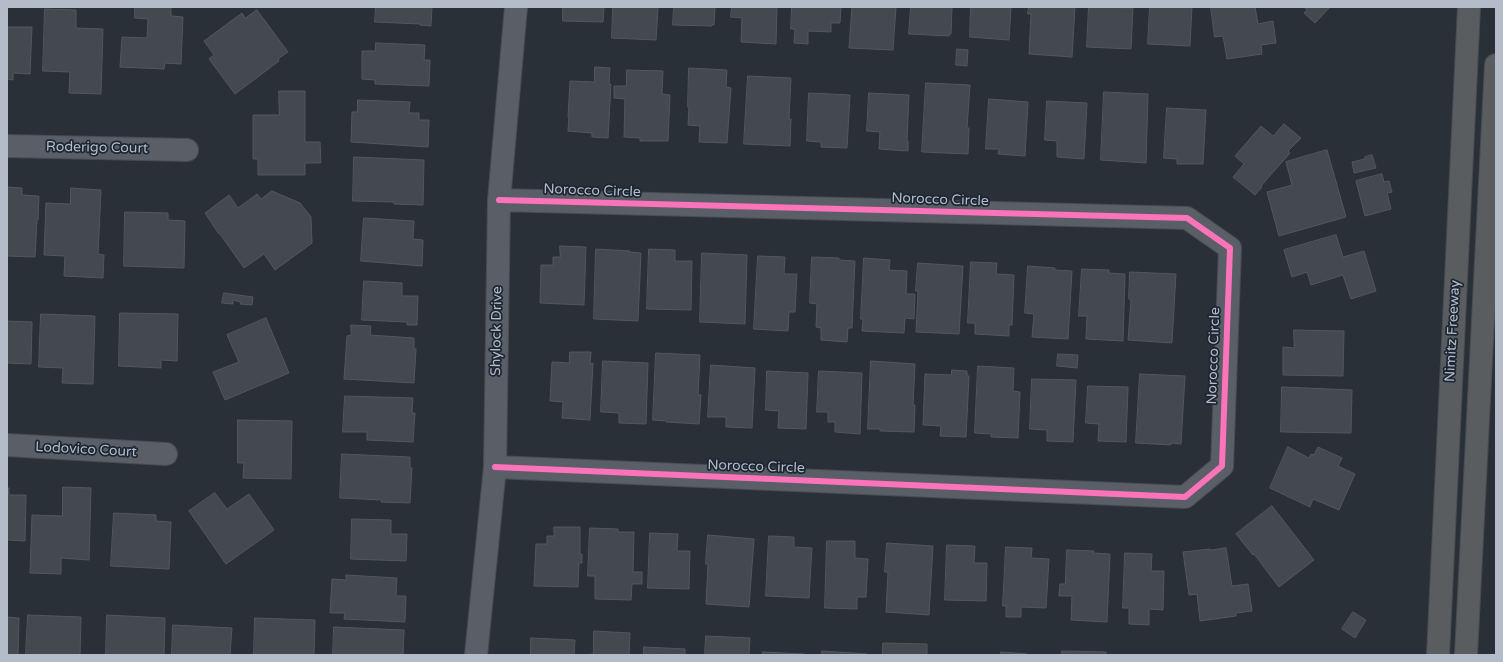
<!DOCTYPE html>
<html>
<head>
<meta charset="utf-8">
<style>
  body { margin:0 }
  #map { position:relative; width:1503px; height:662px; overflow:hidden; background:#2a3038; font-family:"Varela Round",sans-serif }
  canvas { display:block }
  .frame { position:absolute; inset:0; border:8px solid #b4bcc9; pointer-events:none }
</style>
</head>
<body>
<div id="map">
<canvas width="1503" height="662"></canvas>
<div class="frame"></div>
</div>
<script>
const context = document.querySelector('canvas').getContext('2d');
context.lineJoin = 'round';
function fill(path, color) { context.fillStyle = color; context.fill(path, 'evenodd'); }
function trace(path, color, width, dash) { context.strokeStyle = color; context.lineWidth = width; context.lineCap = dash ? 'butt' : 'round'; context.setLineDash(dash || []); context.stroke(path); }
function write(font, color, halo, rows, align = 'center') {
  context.font = font + ' "Varela Round",sans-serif'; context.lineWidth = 3.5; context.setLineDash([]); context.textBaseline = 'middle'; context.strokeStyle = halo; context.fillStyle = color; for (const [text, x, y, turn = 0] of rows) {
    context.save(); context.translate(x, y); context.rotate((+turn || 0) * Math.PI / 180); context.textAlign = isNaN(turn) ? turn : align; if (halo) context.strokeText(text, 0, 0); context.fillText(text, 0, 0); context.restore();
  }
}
const building = new Path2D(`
  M135,7H171V16L183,17L181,64L165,63L164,69L120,67L122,37L147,38L148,19L135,18Z
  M376,7H432L431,26L420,25V24L375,22Z
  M563,7H604L603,22L563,21Z
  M613,7H658L656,40L612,38Z
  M674,7H715L714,25H712V26L673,25Z
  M732,7H777L776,44L741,42L742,18L731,17Z
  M792,7H841L840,23H831V32L808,31V44L794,43L795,29H791Z
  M849,7H896L893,50L849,48L852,7Z
  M911,7H952L951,34H949V36L909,34Z
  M971,7H1011L1009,40L970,37Z
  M1029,7H1075L1072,57L1029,54L1031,14H1028Z
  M1089,7L1133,8L1131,49L1087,47Z
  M1150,7H1192L1190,46L1148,44Z
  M1211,7H1255L1258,24L1273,21L1276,43L1261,45L1262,54L1227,59L1223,36L1215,37Z
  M1304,7H1330L1315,23L1304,13L1307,10Z
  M45,9L76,10V28L103,29L101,94L69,93L70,72L43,71Z
  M257,10L288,52L278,59L279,61L235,94L209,59L214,55L204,41L242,13L245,18Z
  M7,27H32L30,74L13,73V80L7,79Z
  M376,43L425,45L424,60H430L429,86L375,84V80L362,79V51H375Z
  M957,49L968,50L967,66L956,65Z
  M595,67L610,68L609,84H611L608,138L592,137V133L568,131L569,117H568L570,81L594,82Z
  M689,68L727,70L726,87L731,88L727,143L699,142L700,126L688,125L689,107H688Z
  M627,70L663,71L662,94L670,95L668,141H640V138L624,137L625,99L614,98V86H626Z
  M748,76L791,78L789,119H791L790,146L744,144Z
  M926,83L970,85L967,128H969L968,154L922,152Z
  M279,91H305V142H320L321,163H305V175H258V159H253V115H279Z
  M1104,92L1148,94L1146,163L1101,160Z
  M809,93L850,95L847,148L821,147V142L807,141Z
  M869,93L909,95L907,141H908V151L879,149L880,132L867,131Z
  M989,99L1028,102L1025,156L998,154L999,149H986Z
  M358,100L410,102L409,113H419V120H429L428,147L351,142L352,112H357Z
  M1047,101L1087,103L1084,159L1057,157V141L1045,140Z
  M1167,108L1206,110L1203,164H1177V159L1164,158Z
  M1284,124L1301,138L1288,151L1290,153L1261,186L1262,187L1255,195L1233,177L1244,164L1235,156L1261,126L1273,136Z
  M1327,150L1346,217L1279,236L1267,192L1292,185L1286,162Z
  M1372,155L1376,168L1354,173L1352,162L1365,159V157Z
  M354,157L424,160L423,205L394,204V202L353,201Z
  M1382,174L1384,182L1389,181L1392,192L1387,193L1391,209L1365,216L1356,181Z
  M7,187L22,188V195L39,196L38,220H37L35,257L7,256Z
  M71,188L101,190L98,254L104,255L103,278L64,276L65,256L44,255L46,203L70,204Z
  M272,191L300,203L311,217L312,243L275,270L264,254L244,268L220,234H219L205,213L229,195L238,208L257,194L261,199Z
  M125,212L168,213V220L185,221L184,268L124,266Z
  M364,218L414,221L413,239L423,240L422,266L361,261Z
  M1336,235L1343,257L1364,251L1376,291L1351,299L1343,275L1311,285L1307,272L1292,277L1284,250Z
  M560,246L586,247L584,305L540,303L541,265H553V257H560Z
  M596,249L630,251V252L641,253L638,321L594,319Z
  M649,249L675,250V261H692L691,310L647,309Z
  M702,253L747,255L745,324L700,322Z
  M758,256L785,257L784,274H797L795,312H789L788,331L754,329Z
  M812,257L839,258V260L855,261L852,328H848L847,342L821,340V328L816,327L817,304L810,303Z
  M864,258L890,260L889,270L907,271L906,294H915L914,319L905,318L904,333L862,331L863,319H861Z
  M971,262L997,263L996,274L1014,275L1012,325H1009V336L975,334V323H968Z
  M918,263L963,266L959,334L916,332L918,291H916Z
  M1028,266L1055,268V270L1072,271L1068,339L1032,337L1034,314L1025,313Z
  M1082,269L1109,270V273L1125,274L1123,341L1086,339L1087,316H1079Z
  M1130,272L1176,274L1172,343L1128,340L1131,300L1129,299Z
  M364,281L402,283V296H418L417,325H407V322L362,320Z
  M224,293L253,297L252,305L240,304L241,302L233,300V304L222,303Z
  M120,313L178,314L177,361L161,360V368L119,366Z
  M41,314L95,316L93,384L62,383L63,368L39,367Z
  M266,318L289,373L225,400L213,372L239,362L227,335Z
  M7,321L32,322L31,364L7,363Z
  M351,325L371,326L370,335L414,338V349H416L414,383L344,379L347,336L351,335Z
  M1294,330L1344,331L1343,376L1283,375V347L1294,348Z
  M570,352H591L590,364L593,363L590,420L562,418L563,402L550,401L552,362L569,363Z
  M656,353L700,355L698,395H701L699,424L666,422V421L653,420Z
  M1058,354L1078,355L1077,368L1057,366Z
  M603,361L648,363L646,424L619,423V413L601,412Z
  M871,361L915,364L913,405H915L914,432L880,431V429H868Z
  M711,365L755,368L752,428L726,427V417H708Z
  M978,366L1014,368L1013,391L1020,392L1018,438L991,437V434L975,433Z
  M952,370L967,371V376H969L966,437L940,436L941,426L923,425L925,374L951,375Z
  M767,371L808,373L806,429L778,428L779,411L766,410Z
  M819,371L862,373L860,434L835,432V422H828V412H817Z
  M1140,374L1185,376L1181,444L1171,443V445L1136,443Z
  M1032,379L1076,380L1073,442L1047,441V430L1030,429Z
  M1088,386L1128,387L1126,442L1098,441L1099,424L1086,423Z
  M1282,387L1352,390L1351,433L1281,432Z
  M345,396L413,398L412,413H415L413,442L367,440V432H343Z
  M238,420L292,421L291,479L243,478L244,463H238Z
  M1288,447L1309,458L1311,454L1314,455L1318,447L1342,458L1338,466L1355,474L1339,510L1313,499L1310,507L1270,488Z
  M342,454L410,457V468H412L410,503L381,502L382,500L340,498Z
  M63,487L91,488L89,560L61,558V574L30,573L32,515L62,516Z
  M7,488H9V495H26L25,541L7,540Z
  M215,493L227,509L249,494L274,530L226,564L189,511Z
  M1272,506L1314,560L1279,587L1254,554L1253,555L1236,534Z
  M114,513L156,515V521L171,522L169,569L111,566Z
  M352,519L391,520V534H407L406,561L351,559Z
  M554,527H580V554H582V563H579L578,587L534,586L536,544H547V536H554Z
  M590,528L618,529V532H634L633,572H642V584H632L631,600L595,599V576H588Z
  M650,533L678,534L677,551H690L689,589L648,588Z
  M708,535L754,539L749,607L706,604L708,564H706Z
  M769,536L794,537V547L812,548L809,598L766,596Z
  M827,541H855V558L868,559L866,597H857V609L825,608Z
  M887,543L933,546L929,615L886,612L888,572H885Z
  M947,545L975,546L974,563H987L986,601L945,600Z
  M1006,547L1032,548L1031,558L1049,559L1046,608L1021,607V617H1006V606H1003Z
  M1226,548L1232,586L1248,584L1252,611L1236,613V616L1200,621L1197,594L1189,595L1183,552L1210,549V550Z
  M1067,550L1094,551L1093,553L1110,554L1107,622L1071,620L1072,596H1059L1060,584H1065Z
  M1125,553L1152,554L1151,571H1164L1163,610L1149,609V625L1129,624V608H1123Z
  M346,575L397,578L396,596H406L405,622L344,619L345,613H330L332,579L346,580Z
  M1353,612L1366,620L1355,638L1342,629Z
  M28,615L81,617L80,655H26Z
  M107,615L165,618L164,655H106Z
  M7,617L19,618L18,655H7Z
  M255,618L315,620L314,655H254Z
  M173,625L232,628L230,655H172Z
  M334,627L404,630L403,655H333Z
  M594,631L630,633L629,655H585L593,654Z
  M706,636L750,638L749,655H705Z
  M531,638L575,640L574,655H531Z
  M883,643L927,644V655H883Z
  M644,647L685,649V655H644Z
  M822,651L867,654V655H822Z
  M1062,651L1106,652V655H1062Z
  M763,652L804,654V655H763Z
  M1001,652L1027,654V655H1001Z`);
const street = new Path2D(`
  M7,146L187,150
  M7,445L166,454
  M495,467L1185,497L1222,466L1230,248L1187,218L499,200
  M476,655L495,467L499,200L516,7`);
const highway = new Path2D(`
  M1438,655L1469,7
  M1466,655L1496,65`);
const cycleway = new Path2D(`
  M495,467L1185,497L1222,466L1230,248L1187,218L499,200`);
const streetNames = [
  ["Roderigo Court",97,148,1],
  ["Norocco Circle",592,191,2],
  ["Norocco Circle",940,200,2],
  ["Shylock Drive",497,331,-89],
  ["Nimitz Freeway",1453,331,-87],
  ["Norocco Circle",1214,356,-88],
  ["Lodovico Court",86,450,3],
  ["Norocco Circle",756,467,2]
];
fill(building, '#444950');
trace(building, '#52575f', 1);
trace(street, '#484c53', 24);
trace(highway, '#474c53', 24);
trace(street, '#5a5e66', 22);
trace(highway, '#5a5d60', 22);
trace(cycleway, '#fb73b8', 6);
write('14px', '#b4bcc9', '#1d2633', streetNames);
</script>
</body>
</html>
